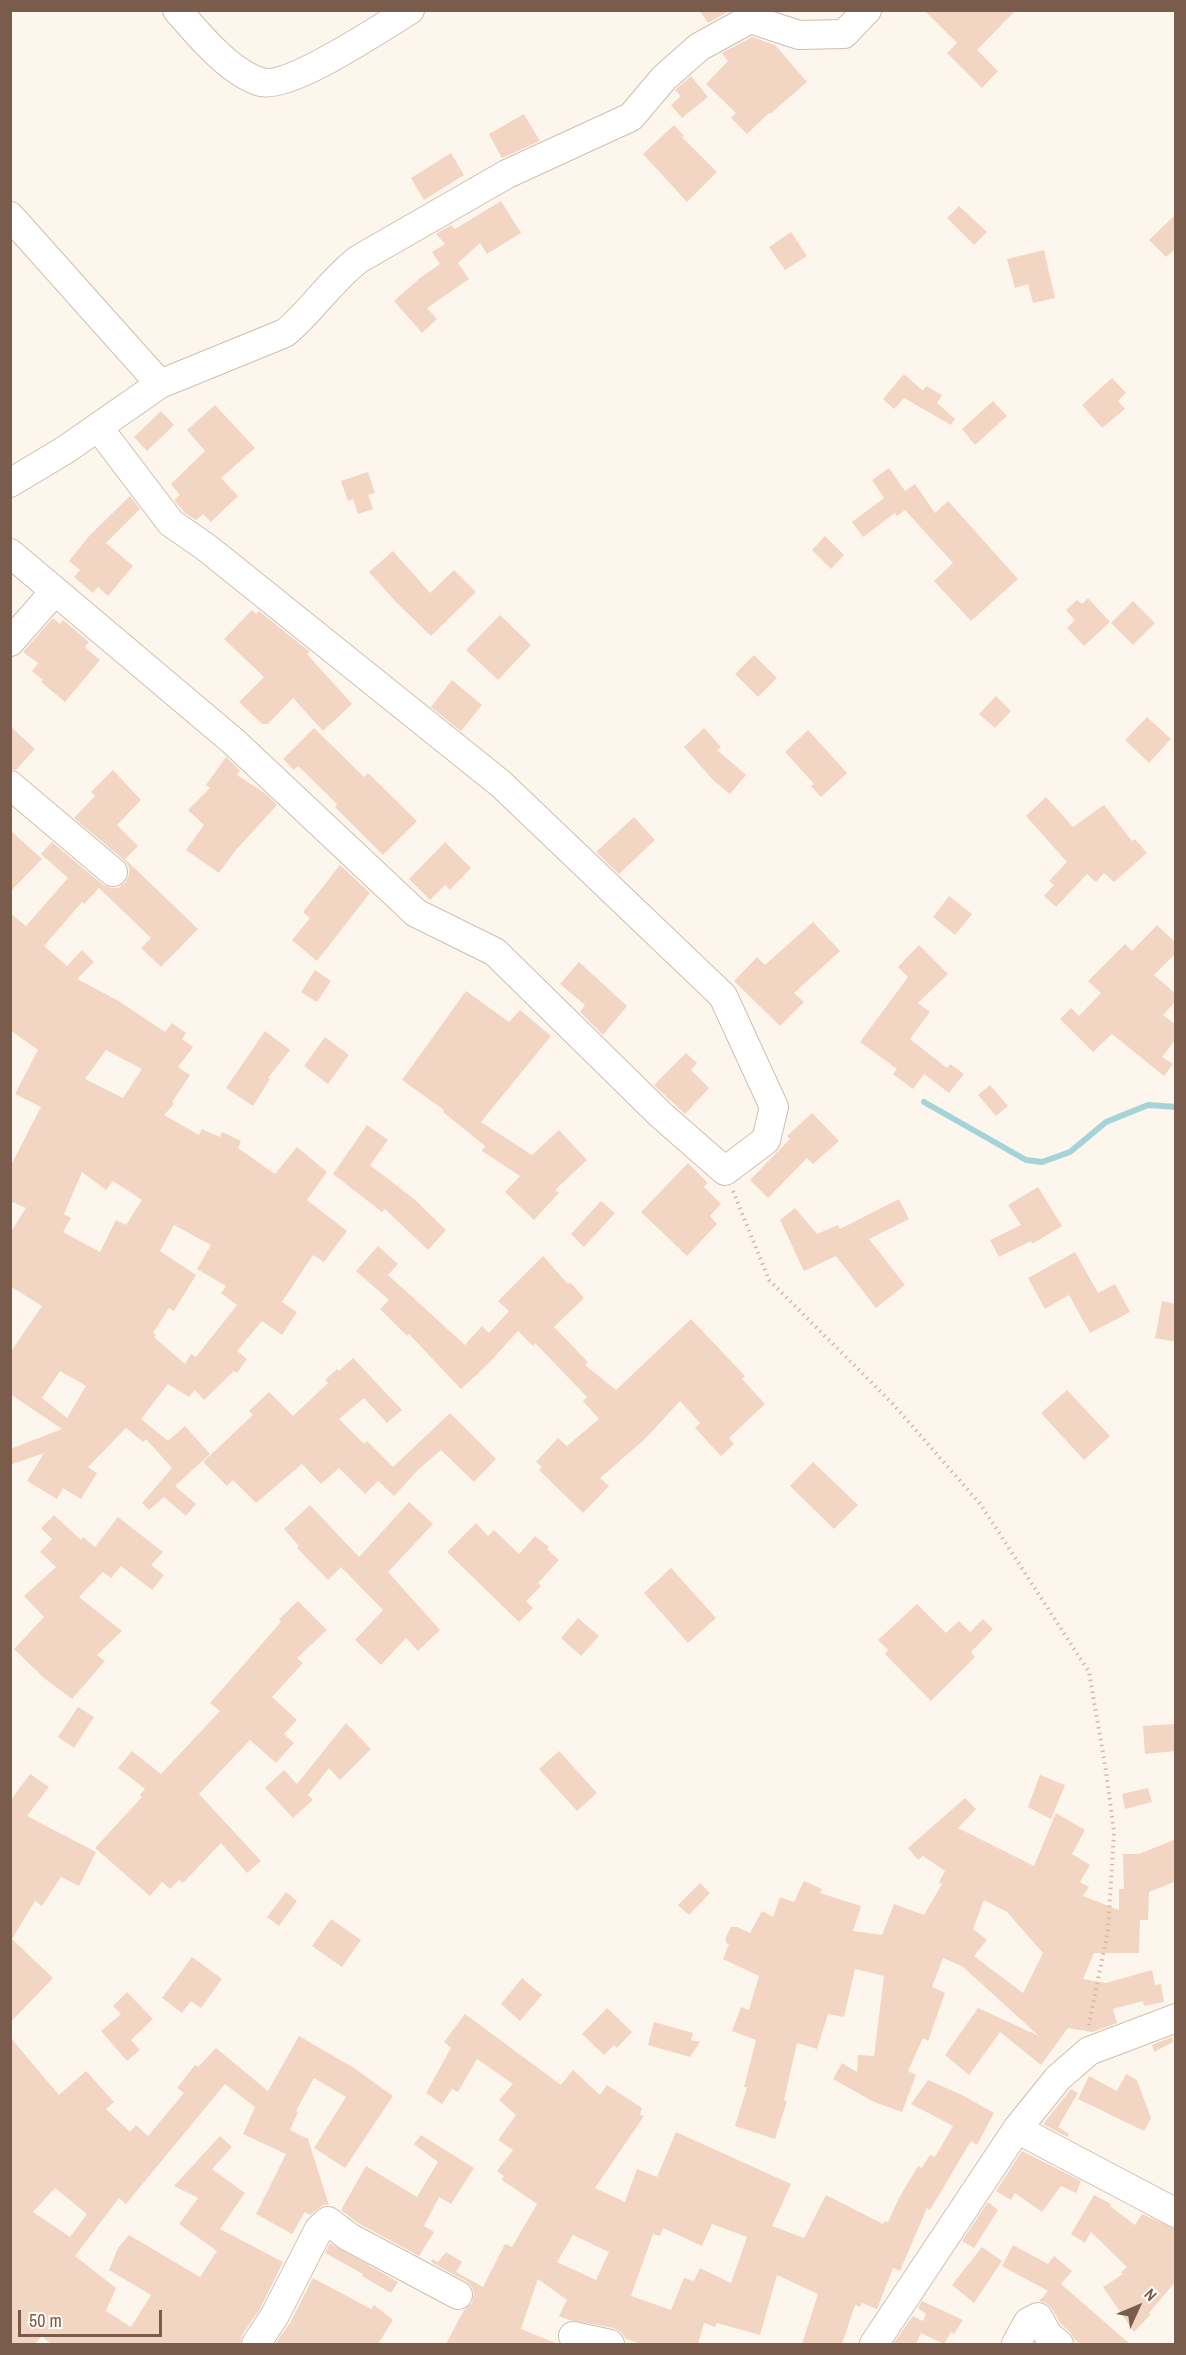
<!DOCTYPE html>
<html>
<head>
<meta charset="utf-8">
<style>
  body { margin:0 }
  #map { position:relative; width:1186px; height:2355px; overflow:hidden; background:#fdf6ec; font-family:"Archivo Narrow",sans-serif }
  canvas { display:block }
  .frame { position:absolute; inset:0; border:12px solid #7a5c4d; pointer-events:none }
  .north { position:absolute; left:1108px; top:2277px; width:60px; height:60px; -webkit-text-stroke:4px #fffaf3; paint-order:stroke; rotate:46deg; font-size:16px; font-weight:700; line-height:24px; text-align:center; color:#7a5c4d }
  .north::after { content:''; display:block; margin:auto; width:21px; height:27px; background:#7a5c4d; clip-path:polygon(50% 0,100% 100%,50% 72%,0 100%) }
  .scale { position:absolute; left:18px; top:2310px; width:144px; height:27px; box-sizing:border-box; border:3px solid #7a5c4d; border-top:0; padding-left:8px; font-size:18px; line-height:21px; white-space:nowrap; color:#7a5c4d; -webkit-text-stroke:4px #fffaf3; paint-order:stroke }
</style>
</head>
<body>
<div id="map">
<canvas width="1186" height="2355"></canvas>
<div class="frame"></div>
<div class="north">N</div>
<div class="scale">50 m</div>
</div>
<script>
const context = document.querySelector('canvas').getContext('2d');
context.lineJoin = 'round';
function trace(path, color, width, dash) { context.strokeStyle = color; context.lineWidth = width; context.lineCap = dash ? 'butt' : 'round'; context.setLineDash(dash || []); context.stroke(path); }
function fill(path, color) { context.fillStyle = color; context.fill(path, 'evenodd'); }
const stream = new Path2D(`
  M924,1102L1026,1160L1042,1162L1070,1152L1106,1122L1148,1105L1176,1107`);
const building = new Path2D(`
  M699,10H731L708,23Z
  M924,10H1016L977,50L998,71L982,88L947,53L957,43Z
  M752,37L775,45L807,82L770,114L769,113L747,134L731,118L736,113L706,84L728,61L722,53Z
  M691,76L708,97L682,118L671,105L681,96L675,90Z
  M524,114L540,141L502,158L489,134Z
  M674,125L684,136L682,137L717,172L687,202L643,154Z
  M451,153L464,175L424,200L411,178Z
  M501,201L521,233L487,254L480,243L458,263L469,279L427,308L437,319L422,333L394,301L420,278L440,264L432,252L445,244L436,234L451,225L455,229Z
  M959,206L987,232L974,245L947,218Z
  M1176,214V248L1166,257L1149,240Z
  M791,232L807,256L785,270L769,247Z
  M1044,250L1055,298L1033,303L1028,284L1015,288L1007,259Z
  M904,374L923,391L926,386L942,395L937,403L955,419L951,425L904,398L894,409L883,399Z
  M1112,378L1126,393L1118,401L1125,409L1102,428L1082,405Z
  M993,401L1007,416L975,445L962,429Z
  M215,405L255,448L221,478L238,496L211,522L203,514L196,520L185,513L174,500L180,495L171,484L205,451L187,430Z
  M161,411L174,425L147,451L134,437Z
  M889,468L905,491L915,484L935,513L948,501L1018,579L971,621L934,581L953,563L905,510L897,516L895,513L863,537L852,522L884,498L872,480Z
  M368,472L375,493L368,495L373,509L358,514L353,499L348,501L341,481Z
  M130,496L140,509L106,543L133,566L108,596L98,587L93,593L74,577L80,570L69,561L90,535Z
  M825,536L844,555L831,569L812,550Z
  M393,551L430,593L454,570L476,592L431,636L397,603L369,572Z
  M1088,598L1110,622L1084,646L1067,628L1075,620L1066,610L1077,600L1082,604Z
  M1133,601L1155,623L1133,645L1111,623Z
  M252,610L256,614L259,611L310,652L307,654L352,704L323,731L293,698L268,724H262L239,702L264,677L224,639Z
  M500,615L531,645L498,680L466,650Z
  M53,618L60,624L63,620L89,642L85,647L100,660L65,702L41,682L43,680L32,671L38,663L23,652Z
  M754,655L777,678L758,697L735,674Z
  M452,680L482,705L461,731L431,707Z
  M996,696L1011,711L995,728L979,714Z
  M1147,717L1171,739L1149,763L1125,740Z
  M10,726L35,749L16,770L10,769Z
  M314,728L364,777L368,773L417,821L383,855L335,807L337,804L298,766L294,770L283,759Z
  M704,728L721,747L717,750L746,775L730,794L713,780L684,747Z
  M808,730L847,773L821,797L811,786L814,784L785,752Z
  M226,757L240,770L237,775L266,794L277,805L235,851L219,873L186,850L204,825L188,810L210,788L206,785Z
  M113,770L141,800L117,825L138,846L125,859L198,929L161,967L141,948L151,938L99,888L84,904L82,902L44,946L67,966L82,950L94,962L77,979L117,1000L165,1032L172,1023L186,1033L182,1039L193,1047L178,1067L190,1075L172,1102L174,1104L164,1115L199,1135L202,1129L220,1137L222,1132L241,1141L238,1148L275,1174L297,1147L327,1172L307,1200L347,1231L324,1262L313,1255L282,1302L297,1312L282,1335L262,1321L237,1351L247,1359L237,1373L234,1371L204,1400L195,1390L189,1397L168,1384L141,1419L168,1441L185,1426L210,1454L175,1486L196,1504L186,1516L164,1497L149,1510L142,1503L172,1468L146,1439L143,1442L126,1428L88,1467L97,1473L81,1499L63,1488L57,1499L27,1481L44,1453L10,1465V1449L62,1429L10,1394V1353L42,1306L10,1286V1233L26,1208L10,1201V1167L41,1107L15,1094L38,1050L10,1030V913L26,926L68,878L41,854L52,842L103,885L111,888H118L126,882L129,874V867L124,860L74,818L95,796L91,792ZM106,1050L142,1069L123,1098L85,1079ZM82,1172L106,1190L113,1181L142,1200L126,1225L116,1220L100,1252L63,1232L71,1218L64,1214ZM174,1225L211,1245L197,1269L226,1286L221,1293L237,1305L196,1357L191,1354L185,1364L154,1337L156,1335L153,1333L169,1308L174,1311L196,1275L160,1251ZM60,1371L86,1386L67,1418L42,1398Z
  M1046,797L1073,827L1104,805L1132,841L1135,839L1147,853L1114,882L1104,873L1096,882L1087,874L1056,907L1044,896L1054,885L1049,881L1067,862L1026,816Z
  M634,817L655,840L619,874L596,852Z
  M10,830L42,859L10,892Z
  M445,842L471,868L450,890L445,885L430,900L409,879Z
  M340,865L370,893L317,961L292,940L310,918L303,912Z
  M949,896L972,914L955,935L933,917Z
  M813,922L840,951L794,993L804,1002L780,1026L734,981L757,957L765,965Z
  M1157,925L1176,943V953L1154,975L1176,994V1001L1163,1015L1176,1025V1039L1162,1057L1173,1064L1164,1076L1112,1034L1093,1052L1060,1019L1071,1008L1079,1016L1101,993L1088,981L1125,944L1132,951Z
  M919,945L948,974L918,1003L930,1012L910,1039L947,1068L950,1064L964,1074L949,1093L924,1074L913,1089L893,1074L897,1069L860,1042L908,977L898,967Z
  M579,962L627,1006L603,1035L580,1012L585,1005L560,984Z
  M315,970L331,981L317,1002L301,992Z
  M466,991L509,1022L520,1010L551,1036L481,1122L532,1155L559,1130L587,1160L555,1190L559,1193L534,1220L505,1192L520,1176L482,1151L485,1146L443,1112L444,1110L402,1080Z
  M265,1031L290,1050L268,1078L270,1079L253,1106L226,1088Z
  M325,1037L349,1055L328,1084L304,1066Z
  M686,1053L697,1063L691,1070L709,1088L685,1114L654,1085Z
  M990,1085L1008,1106L996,1116L978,1095Z
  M812,1113L839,1141L813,1164L807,1158L768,1198L750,1180L790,1139L787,1136Z
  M367,1125L388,1140L370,1165L414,1199L446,1230L428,1250L385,1209L382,1212L333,1174Z
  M688,1163L708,1183L704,1187L721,1204L710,1216L717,1224L687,1256L641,1212Z
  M1038,1187L1062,1226L1032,1244L1031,1241L999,1257L990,1240L1021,1225L1008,1205Z
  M899,1199L909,1219L869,1239L905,1285L876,1308L836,1256L804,1271L780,1220L795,1208L817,1234L838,1225L840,1229Z
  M601,1201L615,1213L584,1247L571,1234Z
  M378,1246L398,1264L388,1275L465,1345L482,1326L489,1333L509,1311L498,1301L543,1256L568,1284L570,1282L584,1298L554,1327L588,1362L585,1365L616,1390L691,1319L745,1376L742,1379L765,1404L729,1438L734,1444L721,1456L695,1428L700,1423L680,1401L645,1439L600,1478L609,1486L583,1513L539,1470L542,1467L536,1462L558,1438L567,1446L599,1419L583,1401L587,1397L535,1343L533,1346L518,1331L487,1365L461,1389L409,1334L407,1336L380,1309L389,1300L356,1271Z
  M1075,1252L1098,1293L1115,1284L1130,1312L1090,1333L1069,1295L1045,1309L1028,1278Z
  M1162,1301L1176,1304V1342L1155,1338Z
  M353,1358L402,1410L387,1423L364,1398L339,1419L364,1444L367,1441L393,1467L450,1413L496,1459L474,1482L441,1450L419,1469L394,1496L378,1481L365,1494L339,1468L321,1484L302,1464L256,1503L233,1480L227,1486L203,1462L253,1415L249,1411L269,1392L293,1416L328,1383L325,1380L337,1369L339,1371Z
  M1067,1390L1110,1436L1084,1460L1041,1413Z
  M813,1462L858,1505L834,1529L790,1486Z
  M409,1502L433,1524L388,1572L440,1630L418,1651L406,1638L381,1665L355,1640L383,1610L341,1567L328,1580L297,1548L299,1546L284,1529L310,1505L359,1557Z
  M54,1515L81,1540L83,1537L95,1547L118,1517L163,1552L151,1565L164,1575L152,1590L121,1566L111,1578L103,1572L79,1597L122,1631L97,1655L105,1661L72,1699L44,1678L14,1649L44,1617L24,1596L56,1567L40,1552L52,1539L41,1528Z
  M476,1523L488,1536L494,1530L519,1554L535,1536L549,1547L547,1549L559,1560L538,1583L541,1586L526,1601L533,1608L519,1622L447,1552Z
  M671,1568L716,1618L688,1643L644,1593Z
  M298,1601L327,1630L297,1658L303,1663L272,1697L297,1720L284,1734L294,1743L276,1763L250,1740L199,1794L261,1861L247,1873L221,1843L183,1883L179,1880L170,1889L162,1882L150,1896L95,1848L142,1797L140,1795L145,1789L118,1768L132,1751L161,1774L220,1711L210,1703L281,1622L279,1619Z
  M917,1604L946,1633L959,1621L970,1632L983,1619L993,1629L971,1652L975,1657L931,1701L885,1654L888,1650L878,1640Z
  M578,1618L599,1636L581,1656L561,1638Z
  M78,1707L94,1717L74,1748L58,1737Z
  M346,1723L371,1749L340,1780L329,1768L308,1795L313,1800L293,1818L265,1788L284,1770L297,1784Z
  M1176,1724V1751L1145,1754L1143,1726Z
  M559,1751L597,1793L577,1811L539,1769Z
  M30,1774L49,1787L27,1816L96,1852L79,1886L61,1877L42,1906L35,1901L12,1939L53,1978L10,2023V1801Z
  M1040,1775L1065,1785L1051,1819L1028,1807Z
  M1148,1788L1152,1802L1125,1809L1122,1794Z
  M965,1798L976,1809L958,1828L1034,1866L1056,1813L1085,1830L1072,1854L1090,1865L1080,1882L1089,1887L1083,1896L1119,1910V1889H1124L1123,1854H1139L1176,1839V1881L1149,1892L1148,1920H1140L1139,1953H1094L1083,1979L1106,1983L1152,1970L1155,1985L1161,1984L1164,2002L1144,2006L1143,2001L1113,2009L1117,2023L1092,2032L1068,2028L1041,2065L1000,2032L969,2075L945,2055L978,2008L1039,2036L962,1966L943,1958L932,1987L945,1993L928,2041L923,2038L908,2071L916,2075L902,2112L874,2102L833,2079L842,2063L857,2072L858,2055L874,2056L884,1976L855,1969L844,2017L828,2014L817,2049L797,2043L784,2100L787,2101L775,2139L735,2126L747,2087H744L756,2040L732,2031L741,2007L749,2010L759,1976L723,1959L729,1944L726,1943V1937L731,1927H737L750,1933L762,1911L773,1917L780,1897L794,1902L804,1881L822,1889L820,1893L861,1906L853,1931L882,1935L894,1904L924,1915L942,1884L939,1882L945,1871L923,1856L918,1860L908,1848ZM984,1900L1007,1912L1043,1953L1023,1993L974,1956L987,1940L973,1929Z
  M700,1883L710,1893L689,1915L678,1905Z
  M286,1892L297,1901L279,1926L267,1917Z
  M331,1919L361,1940L342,1967L312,1946Z
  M192,1957L222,1979L201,2008L191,2001L182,2013L162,1998Z
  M522,1978L542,1995L520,2021L501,2004Z
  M127,1992L153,2019L131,2040L140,2050L127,2061L101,2031L121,2014L113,2006Z
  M607,2008L632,2032L617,2048L614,2045L604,2055L582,2034Z
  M465,2014L561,2085L573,2070L600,2095L607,2085L642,2108L640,2115L644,2116L595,2188L625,2202L637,2169L657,2177L676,2132L791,2184L772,2226L804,2238L826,2195L883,2224L885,2221L888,2222L899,2198L918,2166L922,2168L930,2155L935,2157L953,2126L911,2104L928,2080L962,2095L994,2113L977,2145L971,2141L930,2210L927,2208L900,2271L893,2268L877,2309L862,2303L860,2307L855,2305L842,2344H802L818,2294L777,2275L760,2335L717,2323L715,2327L704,2323L698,2344H641L626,2339L621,2332L614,2328L569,2320L559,2316L567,2300L538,2279L521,2329L558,2344H446L464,2310L472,2303L474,2294L472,2287L466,2281L431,2262L432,2259L438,2262L446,2252L462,2262L456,2272L483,2287L505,2244L512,2247L537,2204L502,2180L504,2176L497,2171L513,2150L498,2140L516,2115L499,2100L513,2084L477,2059L458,2092L452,2089L442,2104L426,2093L451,2048L444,2042ZM712,2224L747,2237L731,2283L700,2268L694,2281L684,2278L671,2310L631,2296L653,2234L660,2236L663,2228L702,2246ZM573,2235L609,2252L596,2280L557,2262Z
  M654,2022L693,2033L691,2040L700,2042L690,2057L648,2045Z
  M299,2036L354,2068L393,2096L345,2168L314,2148L346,2097L314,2078L296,2111L298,2112L290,2130L308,2139L329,2205H323L310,2215L305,2212L292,2234L256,2214L286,2154L243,2134L255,2107L225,2084L126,2204L119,2198L75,2256L116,2288L106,2311L131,2327L151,2295L109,2270L118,2248L129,2235L200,2277L217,2251L179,2224L198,2198L174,2186L220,2136L232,2147L212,2169L245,2193L220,2229L283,2262L261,2307L242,2335L240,2344H51L42,2336L35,2344H10V2037L59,2095L86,2071L114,2102L106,2109L130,2132L136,2125L148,2136L184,2093L177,2088L195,2065L198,2067L216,2048L268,2091ZM55,2188L87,2214L70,2237L33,2212Z
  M1172,2037L1173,2042L1154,2052L1152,2045Z
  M1126,2074L1137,2080L1151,2118L1144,2131L1078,2099L1089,2076L1117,2091Z
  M1071,2089L1078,2093L1058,2127L1069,2134L1067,2137L1043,2124Z
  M421,2135L474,2168L451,2204L439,2197L424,2226L434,2232L419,2256L358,2223L341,2210L366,2166L417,2197L438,2162L414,2144Z
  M1022,2151L1081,2181L1076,2193L1061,2186L1042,2212L1015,2193L1011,2200L996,2191Z
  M1094,2195L1111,2204L1110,2206L1135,2225L1142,2214L1176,2229V2281L1149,2313L1151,2314L1134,2332L1103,2287L1123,2274L1121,2272L1127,2267L1091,2232L1085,2243L1071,2234Z
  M988,2202L998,2210L974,2248L962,2241Z
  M330,2243L398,2282L391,2293L362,2276L363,2274L325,2253Z
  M1013,2245L1048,2264L1054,2256L1072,2271L1061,2284L1130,2344H1082L1075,2340L1070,2332L1061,2324L1052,2309L1046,2303L1039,2301L1048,2291L1002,2266Z
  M982,2247L1002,2261L974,2303L952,2285Z
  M313,2278L371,2309L374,2305L393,2320L378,2344H275L290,2323Z
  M922,2301L963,2320L954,2334L951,2332L944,2344L921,2333L916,2344H893L913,2316L923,2321L926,2314L918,2308Z`);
const path = new Path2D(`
  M733,1191L769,1280L893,1404L981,1505L1089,1672L1106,1771L1114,1832L1108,1930L1088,2029`);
const minor = new Path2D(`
  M177,10C198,34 230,73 261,82C289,90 382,27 410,10
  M10,216L160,384
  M10,483L65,450L160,384L285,333C312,311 331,280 359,259L507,174L631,117L664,78L699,47L750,19L799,35L844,34L867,10
  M10,553L234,742L416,913L495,952L661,1115L725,1171L766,1140L774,1107L723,996L501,784L207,548L171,523L98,427
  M10,642L55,591
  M10,785L113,872
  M1017,2129L1176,2213
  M573,2336L610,2344
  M256,2344L275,2315L319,2229L328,2221L349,2237L458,2295
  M874,2344L1017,2129L1058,2078L1089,2051L1176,2018
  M1016,2344L1028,2322L1038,2317L1048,2335L1059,2344`);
trace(stream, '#a5d3da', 6);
fill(building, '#f3d5c3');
trace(minor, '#d1beb0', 30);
trace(path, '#d9b8a5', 4, [1.5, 4.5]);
trace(minor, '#fff', 28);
</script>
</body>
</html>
